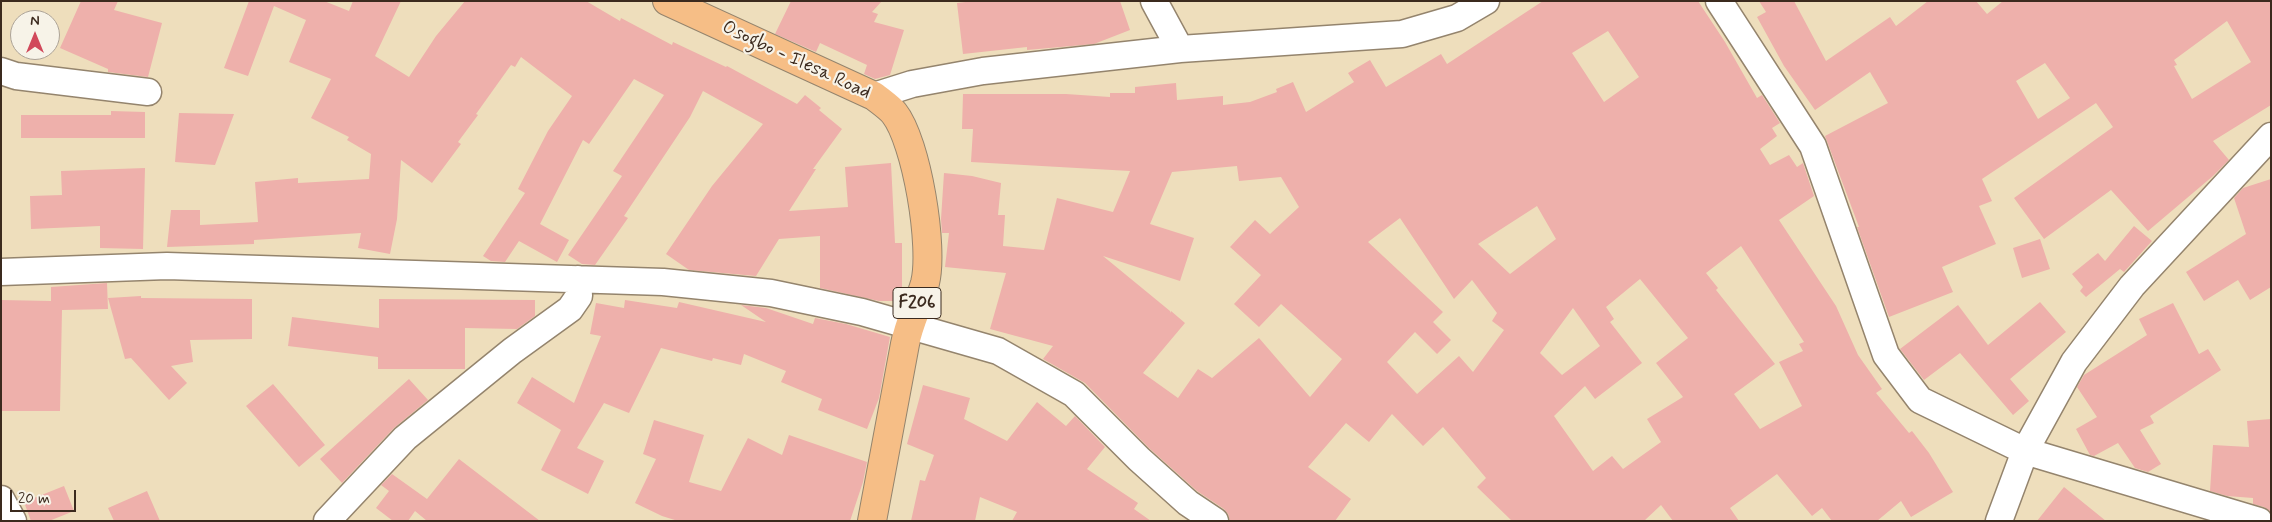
<!DOCTYPE html>
<html>
<head>
<meta charset="utf-8">
<style>
  body { margin:0 }
  #map { position:relative; width:2272px; height:522px; overflow:hidden; background:#eedebc; font-family:Mynerve,sans-serif }
  canvas { display:block }
  .frame { position:absolute; inset:0; border:2px solid #3b2a1e; pointer-events:none }
  .north { position:absolute; left:10px; top:10px; width:50px; height:50px; box-sizing:border-box; background:#f7f3e8; border:1px solid #aca397; border-radius:50%; rotate:0deg; font-size:14px; font-weight:700; line-height:20px; text-align:center; color:#3b2a1e }
  .north::after { content:''; display:block; margin:auto; width:18px; height:22px; background:#d1495b; clip-path:polygon(50% 0,100% 100%,50% 72%,0 100%) }
  .scale { position:absolute; left:10px; top:490px; width:66px; height:22px; box-sizing:border-box; border:2px solid #3b2a1e; border-top:0; padding-left:6px; font-size:15px; line-height:18px; white-space:nowrap; color:#3b2a1e; -webkit-text-stroke:4px #f7f3e8; paint-order:stroke }
</style>
</head>
<body>
<div id="map">
<canvas width="2272" height="522"></canvas>
<div class="frame"></div>
<div class="north">N</div>
<div class="scale">20 m</div>
</div>
<script>
const context = document.querySelector('canvas').getContext('2d');
context.lineJoin = 'round';
function fill(path, color) { context.fillStyle = color; context.fill(path, 'evenodd'); }
function trace(path, color, width, dash) { context.strokeStyle = color; context.lineWidth = width; context.lineCap = dash ? 'butt' : 'round'; context.setLineDash(dash || []); context.stroke(path); }
function write(font, color, halo, rows, align = 'center') {
  context.font = font + ' Mynerve,sans-serif'; context.lineWidth = 4.5; context.setLineDash([]); context.textBaseline = 'middle'; context.strokeStyle = halo; context.fillStyle = color; for (const [text, x, y, turn = 0] of rows) {
    context.save(); context.translate(x, y); context.rotate((+turn || 0) * Math.PI / 180); context.textAlign = isNaN(turn) ? turn : align; if (halo) context.strokeText(text, 0, 0); context.fillText(text, 0, 0); context.restore();
  }
}
const building = new Path2D(`
  M81,1H118L114,10L162,23L148,77L108,72V69L60,48Z
  M249,1H324L349,11L353,1H401L375,56L409,77L436,36L465,1H586L620,21L621,18L672,45L673,42L726,67L727,66L797,104L805,95L821,108L819,110L842,129L813,169H816L789,211L848,207L845,167L891,163L895,243H902V301H879L820,288V236L779,239L756,276L689,270L666,254L712,186L763,124L703,91L690,117L624,216L628,218L595,265L582,264L568,255L622,176L613,171L664,95L634,79L589,144L583,140L540,224L569,240L557,262L519,241L505,262L491,261L483,256L525,193L518,189L548,131L572,96L521,57L515,67L511,65L476,114L478,115L458,142L461,144L432,183L401,160L397,219L390,254L358,248L361,233L254,240V244L167,247L171,210H200V225L258,222L255,182L298,178V183L369,179L371,154L347,140L349,137L311,118L331,79L289,62L306,20L274,6L248,76L224,68Z
  M791,1H882L872,12L878,14L874,22L904,30L890,75L875,79L864,74L867,65L820,43L816,52L775,34Z
  M974,1H1120L1130,30L1094,44L1027,50V47L963,54L957,3Z
  M1543,1H1698L1725,42L1757,98L1762,95L1780,123L1772,128L1777,136L1760,149L1770,165L1789,155L1797,167L1803,163L1814,196L1779,220L1836,306L1858,355L1882,389L1876,393L1909,433L1912,431L1929,453L1953,492L1911,517L1901,501L1877,521H1832L1822,508L1812,516L1777,474L1730,508L1739,521H1673L1661,505L1644,521H1512L1477,487L1486,478L1443,427L1423,446L1392,414L1369,442L1346,423L1308,467L1351,499L1335,521H1230L1228,514L1224,509L1197,491L1149,448L1085,383L1043,359L1053,346L990,329L1006,273L945,267L949,233H942L941,219L944,173L972,176L1001,183L998,215H1005L1003,246L1044,250L1057,198L1113,212L1130,171L971,162L973,129H962L963,94H1066L1110,97V93H1135V87L1176,83L1177,100L1223,96V105L1250,102L1277,92L1276,89L1293,82L1306,112L1354,82L1348,73L1370,60L1386,87L1441,54L1447,64ZM1608,31L1639,77L1604,102L1572,53ZM1237,166L1239,181L1281,177L1299,207L1270,234L1255,220L1230,247L1261,275L1234,304L1259,327L1281,304L1342,359L1310,397L1259,338L1212,378L1198,369L1178,398L1143,373L1185,323L1171,311L1170,313V311L1103,256L1180,281L1194,238L1150,224L1172,172ZM1537,206L1556,239L1510,274L1478,244ZM1400,218L1454,299L1472,280L1497,313L1492,321L1504,330L1473,372L1459,356L1417,394L1387,362L1415,332L1437,354L1451,340L1433,322L1443,312L1368,242ZM1741,246L1804,342L1799,344L1803,351L1779,362L1802,406L1760,429L1734,394L1775,364L1716,290L1718,288L1706,273ZM1640,279L1688,338L1656,363L1683,397L1647,419L1661,442L1623,469L1612,456L1593,471L1554,416L1585,386L1595,399L1642,363L1610,322L1614,319L1606,307ZM1573,308L1600,346L1562,375L1540,353Z
  M1759,1H1794L1826,61L1890,17L1896,26L1928,1H1976L1987,14L2003,1H2271V105L2213,141L2229,160L2213,176L2148,231L2111,190L2044,239L2014,198L2113,127L2096,103L1982,179L1992,201L1979,206L1996,244L1942,267L1953,292L1889,317L1857,227H1859L1825,136L1888,103L1870,72L1815,110L1784,66L1757,17L1766,12ZM2227,21L2251,62L2192,99L2174,66L2177,65L2174,60ZM2045,63L2070,98L2038,119L2016,81Z
  M111,111L145,112V138H21V115H111Z
  M179,113L234,114L215,165L175,162Z
  M145,168L143,249L100,248V226L31,229L30,196L62,195L61,171Z
  M2271,179V287L2250,300L2238,280L2204,301L2186,272L2246,234L2234,198L2243,188Z
  M2134,226L2152,241L2124,272L2120,269L2086,297L2080,291L2083,287L2072,274L2098,253L2105,261Z
  M2040,239L2050,269L2022,278L2013,248Z
  M107,283L108,309L62,310L60,411H1V300L51,301V287Z
  M141,296V298L252,299V339L190,340L193,362L171,366L187,383L169,400L131,358L125,359L108,298Z
  M379,299L535,300V316L517,329L465,328V369H378V357L288,346L292,317L379,328Z
  M625,300L677,308L679,302L766,322L741,305L766,308L813,324L815,318L846,324L890,337L879,398L867,429L818,410L822,399L781,382L786,371L744,354L741,365L713,358L712,361L661,348L629,413L604,403L577,448L604,461L588,494L541,470L561,430L517,403L532,377L574,403L601,336L590,334L596,303L624,308Z
  M2040,302L2066,332L2010,379L2029,401L2013,415L1960,353L1924,380L1900,349L1958,305L1988,345Z
  M2173,303L2199,354L2208,349L2221,370L2150,416L2154,423L2140,430L2161,464L2148,472L2135,468L2118,443L2094,456L2090,455L2076,429L2097,417L2077,387L2084,375L2147,335L2139,319Z
  M409,379L428,400L394,428L342,483L320,459Z
  M273,384L325,445L299,467L246,406Z
  M923,385L970,398L964,419L1007,441L1037,402L1066,426L1075,416L1105,447L1087,469L1138,503L1134,509L1151,521H1012L1017,512L980,497L975,521H911L920,480L925,481L934,455L907,444Z
  M2271,419V512L2264,507L2253,504V498L2227,496L2210,491L2213,445L2249,447L2247,421Z
  M654,420L704,435L689,482L721,491L748,438L782,455L789,435L867,462L863,482L850,521H678L662,516L635,503L656,459L643,454Z
  M459,459L540,521H427L415,511L408,521H393L376,508L389,491L381,485L392,474L427,499Z
  M64,486L74,511L49,521H31L24,502Z
  M2064,487L2106,521H2037Z
  M147,491L160,521H114L108,508Z`);
const minor = new Path2D(`
  M1154,1L1180,49
  M1719,1L1813,146L1886,355L1920,400L2025,451L2259,521
  M1,71L16,76L148,92
  M874,96L912,84L983,71L1180,49L1402,34L1457,18L1486,1
  M1,272L167,266L663,282L771,293L862,312L998,351L1074,394L1139,459L1188,503L1215,521
  M1,499L13,521
  M327,521L405,438L512,351L570,309L579,296L578,279
  M1999,521L2025,451L2074,362L2132,286L2271,136`);
const major = new Path2D(`
  M667,1L874,96C880,101 889,107 894,113C917,142 934,248 925,283C919,304 909,323 905,344C894,403 883,462 872,521`);
const shields = [
  [917,303,48]
];
const shieldNames = [
  ["F206",917,303]
];
const streetNames = [
  ["Osogbo - Ilesa Road",796,61,25]
];
fill(building, '#eeb0ab');
trace(minor, '#94846d', 29);
trace(major, '#94846d', 30);
trace(minor, '#fff', 26);
trace(major, '#f6be86', 28);
for (const [x, y, w] of shields) { const box = new Path2D(); box.roundRect(x - w / 2, y - 15.5, w, 31, 4); context.fillStyle = '#f7f3e8'; context.fill(box); trace(box, '#3b2a1e', 1); }
write('bold 18px', '#3b2a1e', null, shieldNames);
write('19px', '#3b2a1e', '#f7f3e8', streetNames);
</script>
</body>
</html>
